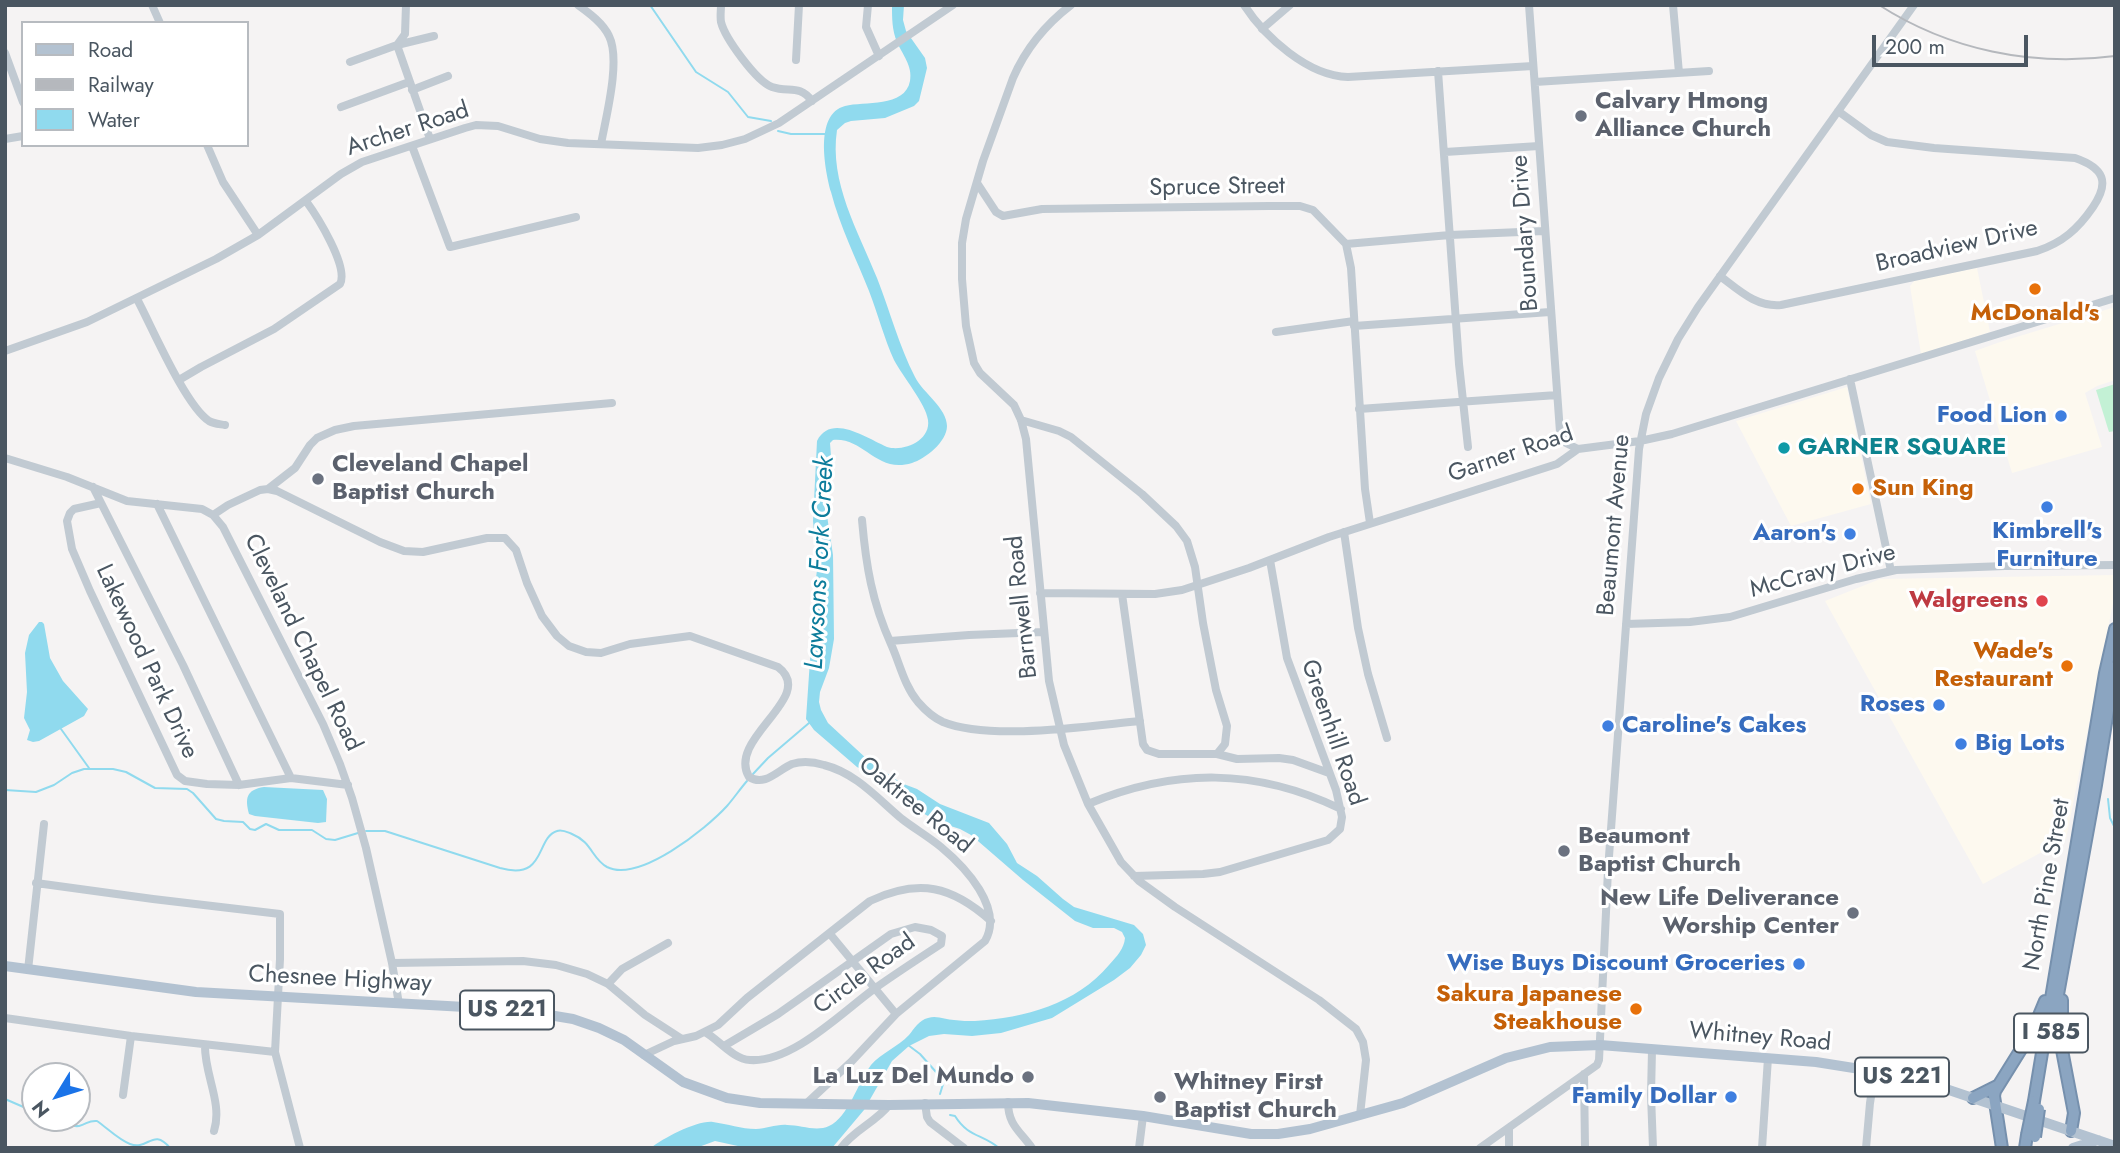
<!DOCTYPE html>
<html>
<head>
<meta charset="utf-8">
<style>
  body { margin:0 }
  #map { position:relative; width:2120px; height:1153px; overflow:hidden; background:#f5f3f3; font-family:Jost,sans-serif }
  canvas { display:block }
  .frame { position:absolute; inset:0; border:7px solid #4a5661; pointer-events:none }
  .legend { position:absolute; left:21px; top:21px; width:228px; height:126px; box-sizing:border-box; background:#fff; border:2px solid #b7bbc0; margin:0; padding:9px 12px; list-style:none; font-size:21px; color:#4a5661 }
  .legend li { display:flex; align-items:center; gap:14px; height:35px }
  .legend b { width:35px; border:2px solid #b7bbc0 }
  .north { position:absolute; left:21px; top:1062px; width:70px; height:70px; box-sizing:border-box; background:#fff; border:2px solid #b7bbc0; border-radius:50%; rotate:232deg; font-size:19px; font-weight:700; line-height:28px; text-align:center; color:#4a5661 }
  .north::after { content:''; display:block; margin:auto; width:24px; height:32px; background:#1a73e8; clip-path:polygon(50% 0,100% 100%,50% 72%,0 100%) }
  .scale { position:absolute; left:1872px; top:35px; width:156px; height:32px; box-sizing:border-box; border:4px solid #4a5661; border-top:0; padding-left:9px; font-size:21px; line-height:24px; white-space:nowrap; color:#4a5661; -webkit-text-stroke:5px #fff; paint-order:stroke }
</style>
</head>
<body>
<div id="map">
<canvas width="2120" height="1153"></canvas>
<div class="frame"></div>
<ul class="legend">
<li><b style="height:9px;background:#b3c2d1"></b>Road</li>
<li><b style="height:9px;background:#b5b8bd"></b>Railway</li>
<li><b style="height:19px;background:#90daee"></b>Water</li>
</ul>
<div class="north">N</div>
<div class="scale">200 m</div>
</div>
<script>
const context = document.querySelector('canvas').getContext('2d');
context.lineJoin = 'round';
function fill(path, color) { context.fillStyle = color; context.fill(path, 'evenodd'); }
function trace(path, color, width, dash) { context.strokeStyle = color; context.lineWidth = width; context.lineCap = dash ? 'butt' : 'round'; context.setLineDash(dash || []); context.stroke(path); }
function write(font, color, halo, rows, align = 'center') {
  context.font = font + ' Jost,sans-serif'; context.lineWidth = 6; context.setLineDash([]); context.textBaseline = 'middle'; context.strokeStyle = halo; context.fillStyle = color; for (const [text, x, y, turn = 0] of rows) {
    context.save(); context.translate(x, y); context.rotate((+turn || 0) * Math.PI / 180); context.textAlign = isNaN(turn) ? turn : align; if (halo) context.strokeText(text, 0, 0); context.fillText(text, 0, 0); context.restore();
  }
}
const commercial = new Path2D(`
  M1977,268L1990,332L1921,354L1910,286L1915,280Z
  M2115,307V380L2097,386L2085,393L2102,447L2012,473L1975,351L2000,342Z
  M1847,387L1871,504L1791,526L1736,421Z
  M2115,575V593L2066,839L1983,884L1825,601L1880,579Z`);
const green = new Path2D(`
  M2115,384V431L2109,432L2096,390Z`);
const water = new Path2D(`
  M892,5H904L903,20L906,31L925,58L927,68L919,101L914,106L885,118L851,121L845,123L837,130C829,182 858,231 877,278C890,311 899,346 915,377C923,393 947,408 947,426C947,442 925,459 912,463C876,474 864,437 833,440L830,443L831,456L827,486L826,509L833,555L834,639L829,668L820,692L819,702L821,710L828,723L868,760L901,783L917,789L940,804L989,823L1007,844L1017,863L1037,876L1063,899L1074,907L1134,925L1143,934L1146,945L1141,955L1130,968L1114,980L1052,1018L1001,1033L972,1036L944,1034L929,1036L909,1046L892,1061L864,1110L832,1148H747L715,1141L696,1148H651C663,1138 698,1120 713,1122C728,1124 741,1129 756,1129C766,1129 777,1124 787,1125C801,1125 816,1132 829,1126C848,1118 858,1082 871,1065C881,1053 898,1047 909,1035C914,1029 919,1020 928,1018C937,1015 946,1020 954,1020C961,1021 968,1021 975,1021C1025,1018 1076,1004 1109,965C1117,956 1124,949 1125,938L1122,932L1114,928H1093L1075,921L1023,880L971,835L960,829L941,823L917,810L876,778L857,767L814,730L806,719L815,586L819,554L818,539L814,531L813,521L817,441C831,413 866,438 887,447C903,452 931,441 928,420C926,404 903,377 894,360C884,338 878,314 869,291C856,258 840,227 831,192C825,170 814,114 845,106C864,101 905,108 910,81C913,66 902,54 897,42C892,30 892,18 892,5Z
  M39,622H42L44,624L50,658L63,681L88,709L84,716L39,741L33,742L27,740L30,730L24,718L27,692L25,653L29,635Z
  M264,787L323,790L327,799L326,822L318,823L255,816L249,814C245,798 246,790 264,787Z`);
const stream = new Path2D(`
  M650,5L696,72L728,92L748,117L771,121
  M5,6L8,5
  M778,131L791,134H826
  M61,729L89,768
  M753,774L768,758L809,723
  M5,790L36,792L54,785L72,773L84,769H113L126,772L155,788L187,789L193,793L216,819L224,821L243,822L250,829L255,830L266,824L279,830H312L326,839L335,840L358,833
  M2108,799L2110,818L2115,828
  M366,831H385L500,868C547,881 535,838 557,831C562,829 567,832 572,834C592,842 592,859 607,867C639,883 706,829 727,806C734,798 740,789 747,781
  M908,1045L920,1054L944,1081L940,1094
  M5,1099L35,1112
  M950,1115L955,1116C968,1137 982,1134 999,1148
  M54,1118C62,1122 71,1127 79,1126C87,1124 89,1120 97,1121C107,1128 119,1140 130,1144C148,1151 153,1127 170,1148`);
const minor = new Path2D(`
  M152,5L160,23
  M406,5L405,34L397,45L430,139
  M578,5C589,13 603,23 609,36C621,60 606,117 601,144
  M721,5C721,11 720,16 721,22C725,38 756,81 772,87C789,93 799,84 812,101
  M868,5L866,27L879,56
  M1071,5C1045,25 1026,48 1013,78L983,161L966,219L962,243V279L966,326L974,363L980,373L1014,405L1021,420L1026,439L1049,681L1064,745L1088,804L1121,862L1139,881L1175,907L1319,1000L1356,1029L1363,1042L1366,1060L1360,1115
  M1244,5C1265,37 1308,76 1348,77L1533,66
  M1529,5L1560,432L1566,443L1578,449
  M1673,5L1679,73
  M1262,29L1290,5
  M5,53L23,102
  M796,60L799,5
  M350,62L397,45L434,36
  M1438,71L1459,364L1468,447
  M1535,82L1709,71
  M412,90L448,76
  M341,107L409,82
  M5,139L23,136
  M207,145L223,182L258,235
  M412,146L450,247L576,217
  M1445,152L1539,146
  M977,183L996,212L1003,216L1042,209L1269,206H1300L1313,210L1346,244L1351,268L1365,489L1370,523
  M1346,244L1450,235L1544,231
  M1720,276C1740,291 1756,307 1781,305L2037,251C2062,243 2078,229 2093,207C2110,182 2104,168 2075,158L1934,148L1887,142L1871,135L1838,111
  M137,299C152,327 185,405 209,421C214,424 220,424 225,425
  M1354,326L1550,312
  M1276,332L1354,321
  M5,351L87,322L216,259L258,235L341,174L362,162L465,128L476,125L498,126L540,139L568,143L698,148L722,145L745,139L779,123L953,5
  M1850,379L1891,571
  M179,380L201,367L274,329L340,284C349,267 317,216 306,201
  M1359,409L1557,395
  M1021,420L1059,431L1071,437L1142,494L1176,526L1187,541L1195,567L1203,623L1216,690L1227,726L1225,744L1217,754
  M5,458L67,477L127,501L202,509L213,515L223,527L323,724L340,764L352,798L366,848L392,963L399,1004
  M93,487L183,665L239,785
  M268,489L277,491L380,542L404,551L423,552L487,538H505L516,550L527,583L542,616L557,636L569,646L586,652L601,653L630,644L690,636L778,667C818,697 726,738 749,777C765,787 778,770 792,764C802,761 814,762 824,765C856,773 878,799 902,819C915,829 929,837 941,847C965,867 1004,908 985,941L896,1014L851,1062L807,1103
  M101,503L74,509L70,513L67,521L72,549L90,591L177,775L185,781L207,784L239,785L291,778L348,785
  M157,504L291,778
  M213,515L228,505L260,490L268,489L295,468L310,445L317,438L335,430L354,426L612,403
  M862,520C866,566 872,602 891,644C900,664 904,685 918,702C925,710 934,718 943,722C990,741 1088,726 1140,721
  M1344,532L1358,628L1368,674L1387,738
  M1040,593L1155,594L1182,590L1249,568L1329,537L1557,464L1578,449L1640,441L1672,434L2115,298
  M1122,594L1143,744L1147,750L1159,754H1217L1237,759L1279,758L1293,760L1329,773
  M1626,624L1690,622L1730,617L1856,579L1896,570L2005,566L2115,565
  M890,641L969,635L1044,632
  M1088,804C1175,768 1256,768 1341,809
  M1134,876L1203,874L1220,872L1328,840L1340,829L1342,817L1336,790L1287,658L1270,560
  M36,883L153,899L280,914V959L275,1052L300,1148
  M830,934L896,1014
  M392,963L523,961L556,965L587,974L608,984L645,1015L682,1039
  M28,970L44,824
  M608,984L622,969L668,943
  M5,1018L131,1036L275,1052
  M705,1032C719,1040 733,1059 750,1060C792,1063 841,1013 874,989C895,974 918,959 941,944L942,936L931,930L915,927L891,934L778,1014L724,1046
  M205,1045C204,1074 223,1103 214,1131
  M1652,1050L1651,1095L1653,1148
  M644,1055L674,1041L696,1036L718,1025L747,998L870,901C919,878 952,886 991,921
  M1584,1074L1585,1148
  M123,1095L131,1036
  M1008,1102C1008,1125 1020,1131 1032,1148
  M925,1103L927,1117L930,1122L964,1148
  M1509,1128V1148
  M841,1148C854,1130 876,1122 889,1105
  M1139,1148L1143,1116
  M1480,1148L1597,1065L1599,1060L1608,870L1639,449L1646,414L1659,378L1678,339L1698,307L1914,5
  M1762,1148L1768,1058
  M1866,1148L1870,1103L1875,1072`);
const major = new Path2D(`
  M5,966L196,992L519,1010L573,1019L599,1028L624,1040L683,1082L727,1098L760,1103L889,1105L1028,1103L1143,1116L1251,1134H1278L1310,1129L1403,1103L1506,1058L1550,1047L1600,1045L1816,1062L1885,1073L1915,1079L1949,1090L2115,1146
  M2073,1148L2098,1140`);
const highway = new Path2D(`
  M2062,1000V1050L2074,1113L2071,1131
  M2055,1011L2096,785L2115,667
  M1973,1098L1997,1086
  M2034,1101L2105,673L2115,629
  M2002,1148L1994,1096L1995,1091L2033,1030L2045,1001
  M2025,1148L2027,1135`);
const rail = new Path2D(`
  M1879,5C1949,50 2032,67 2115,56`);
const highwayBridge = new Path2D(`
  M2027,1135L2034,1101
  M2035,1137L2039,1109`);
const markers = [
  [1581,116,7,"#6b7280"],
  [2035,289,7,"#e8710a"],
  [2061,416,7,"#3f7fe0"],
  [1784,448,7,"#0f9aa8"],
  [318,479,7,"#6b7280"],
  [1858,489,7,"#e8710a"],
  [2047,507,7,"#3f7fe0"],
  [1850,534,7,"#3f7fe0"],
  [2042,601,7,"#e0444e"],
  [2067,666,7,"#e8710a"],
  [1939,705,7,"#3f7fe0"],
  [1608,726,7,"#3f7fe0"],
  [1961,744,7,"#3f7fe0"],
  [1564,851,7,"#6b7280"],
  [1853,913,7,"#6b7280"],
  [1799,964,7,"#3f7fe0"],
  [1636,1009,7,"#e8710a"],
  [1028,1077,7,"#6b7280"],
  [1160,1097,7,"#6b7280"],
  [1731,1097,7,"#3f7fe0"]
];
const shields = [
  [507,1010,94],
  [2051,1033,74],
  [1902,1077,94]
];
const shieldNames = [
  ["US 221",507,1010],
  ["I 585",2051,1033],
  ["US 221",1902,1077]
];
const worshipNames = [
  ["Calvary Hmong",1595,102],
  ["Alliance Church",1595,130],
  ["Cleveland Chapel",332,465],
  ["Baptist Church",332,493],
  ["Beaumont",1578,837],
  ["Baptist Church",1578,865],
  ["New Life Deliverance",1839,899,"right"],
  ["Worship Center",1839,927,"right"],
  ["La Luz Del Mundo",1014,1077,"right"],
  ["Whitney First",1174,1083],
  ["Baptist Church",1174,1111]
];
const streetNames = [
  ["Archer Road",408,130,-18],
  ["Spruce Street",1217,188,-1],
  ["Boundary Drive",1526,233,-94],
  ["Broadview Drive",1957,247,-13],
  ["Garner Road",1511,455,-19],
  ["Beaumont Avenue",1615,525,-85],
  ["McCravy Drive",1823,572,-15],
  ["Barnwell Road",1023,607,-96],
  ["Cleveland Chapel Road",302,643,64],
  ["Lakewood Park Drive",146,662,65],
  ["Greenhill Road",1332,733,71],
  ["Oaktree Road",915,806,39],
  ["North Pine Street",2048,885,-80],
  ["Circle Road",865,975,-36],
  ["Chesnee Highway",340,980,3],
  ["Whitney Road",1760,1038,5]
];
const foodNames = [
  ["McDonald's",2035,314,"center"],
  ["Sun King",1872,489,"left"],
  ["Wade's",2053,652],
  ["Restaurant",2053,680],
  ["Sakura Japanese",1622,995],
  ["Steakhouse",1622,1023]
];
const shopNames = [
  ["Food Lion",2047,416],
  ["Kimbrell's",2047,532,"center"],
  ["Furniture",2047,560,"center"],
  ["Aaron's",1836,534],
  ["Roses",1925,705],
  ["Caroline's Cakes",1622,726,"left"],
  ["Big Lots",1975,744,"left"],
  ["Wise Buys Discount Groceries",1785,964],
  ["Family Dollar",1717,1097]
];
const cultureNames = [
  ["GARNER SQUARE",1798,448]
];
const healthNames = [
  ["Walgreens",2028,601]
];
const waterNames = [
  ["Lawsons Fork Creek",821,563,-87]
];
fill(commercial, '#fdf9ef');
fill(green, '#c3f1d5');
fill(water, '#90daee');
trace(stream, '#90daee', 2);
trace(highway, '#7690ad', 14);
trace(minor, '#c1cad2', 8);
trace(major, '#b3c2d1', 10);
trace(highway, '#8ba5c1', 10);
trace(rail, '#b5b8bd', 2);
trace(highwayBridge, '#7690ad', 14, []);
trace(highwayBridge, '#8ba5c1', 10);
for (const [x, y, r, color] of markers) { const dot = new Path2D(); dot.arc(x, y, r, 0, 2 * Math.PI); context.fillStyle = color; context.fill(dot); trace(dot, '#fff', 2.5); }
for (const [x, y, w] of shields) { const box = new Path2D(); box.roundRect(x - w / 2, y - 19.5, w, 39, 5); context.fillStyle = '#fff'; context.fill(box); trace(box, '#4a5661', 2); }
write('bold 23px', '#4a5661', null, shieldNames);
write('bold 24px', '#5b616d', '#fff', worshipNames, 'left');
write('24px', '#4a5661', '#fff', streetNames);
write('bold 24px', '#c56008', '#fff', foodNames, 'right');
write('bold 24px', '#366cbe', '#fff', shopNames, 'right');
write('bold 24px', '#0d838f', '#fff', cultureNames, 'left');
write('bold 24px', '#be3a42', '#fff', healthNames, 'right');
write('italic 26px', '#0c7c9b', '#fff', waterNames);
</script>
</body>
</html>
